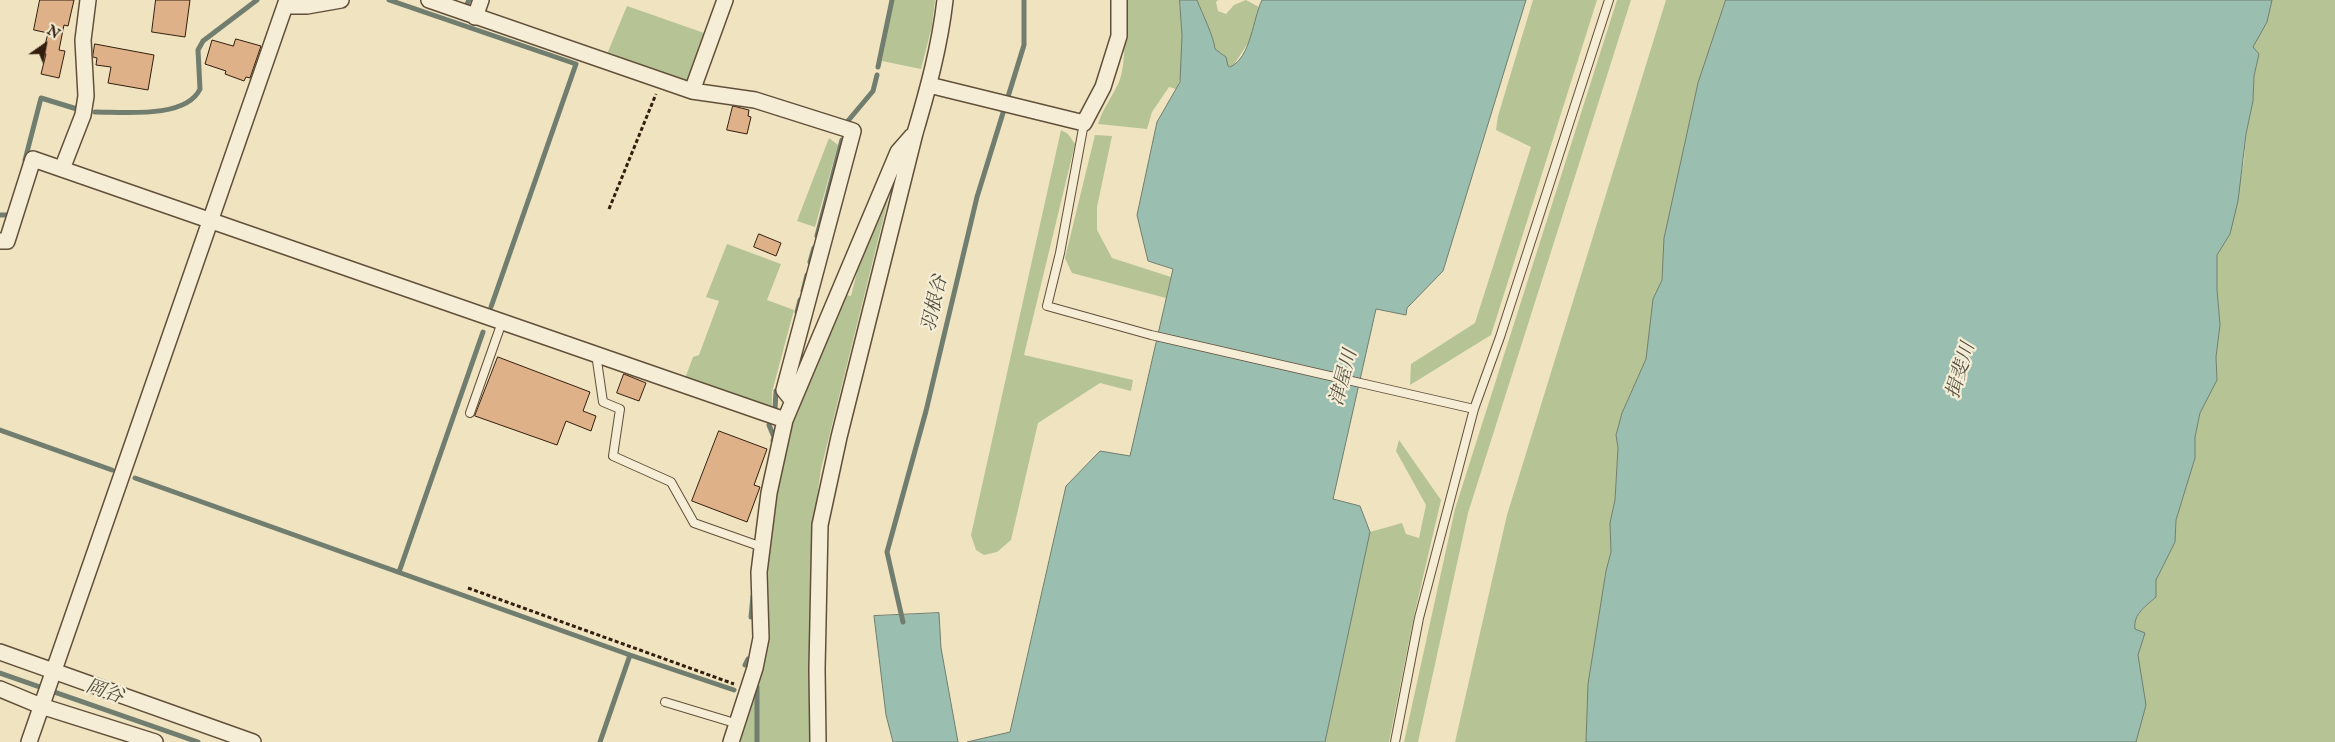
<!DOCTYPE html>
<html>
<head>
<meta charset="utf-8">
<style>
  body { margin:0 }
  #map { position:relative; width:2335px; height:742px; overflow:hidden; background:#efe3c0; font-family:"IM FELL English",serif }
  canvas { display:block }
  .north { position:absolute; left:20px; top:20px; width:50px; height:50px; -webkit-text-stroke:4px #f5edd6; paint-order:stroke; rotate:33deg; font-size:14px; font-weight:700; line-height:20px; text-align:center; color:#331e0e }
  .north::after { content:''; display:block; margin:auto; width:18px; height:22px; background:#331e0e; clip-path:polygon(50% 0,100% 100%,50% 72%,0 100%) }
</style>
</head>
<body>
<div id="map">
<canvas width="2335" height="742"></canvas>
<div class="north">N</div>
</div>
<script>
const context = document.querySelector('canvas').getContext('2d');
context.lineJoin = 'round';
function fill(path, color) { context.fillStyle = color; context.fill(path, 'evenodd'); }
function trace(path, color, width, dash) { context.strokeStyle = color; context.lineWidth = width; context.lineCap = dash ? 'butt' : 'round'; context.setLineDash(dash || []); context.stroke(path); }
function write(font, color, halo, rows, align = 'center') {
  context.font = font + ' "IM FELL English","Noto Serif JP",serif'; context.lineWidth = 4.5; context.setLineDash([]); context.textBaseline = 'middle'; context.strokeStyle = halo; context.fillStyle = color; for (const [text, x, y, turn = 0] of rows) {
    context.save(); context.translate(x, y); context.rotate((+turn || 0) * Math.PI / 180); context.textAlign = isNaN(turn) ? turn : align; if (halo) context.strokeText(text, 0, 0); context.fillText(text, 0, 0); context.restore();
  }
}
const green = new Path2D(`
  M894,0H935L932,26L921,69L882,61Z
  M1124,0H1180C1182,24 1188,68 1176,89L1169,87L1152,112L1147,129L1098,124C1103,108 1112,97 1119,82C1127,64 1124,21 1124,0Z
  M1197,0H1218L1216,2L1218,11L1226,14L1234,5L1246,0L1259,7L1250,40L1233,66H1228L1224,55L1215,49C1214,37 1202,13 1197,0Z
  M1533,0H1597L1491,335L1410,385L1411,364L1475,323L1531,147L1496,130L1498,116Z
  M1617,0H1631L1468,513L1418,742H1404L1455,509Z
  M1666,0H1726L1698,83L1664,238L1662,280L1653,299L1646,359L1622,413L1616,435L1618,448L1615,500L1610,523L1611,552L1606,571L1588,684L1586,742H1455L1507,515Z
  M2272,0H2335V742H2136L2138,731V655L2144,633L2134,629C2134,614 2146,606 2156,597V580L2175,542L2176,520L2195,458V437L2200,413L2217,380L2216,357L2220,325L2217,289V255L2230,234L2244,161L2246,134L2253,101L2254,76L2259,54L2252,47L2267,22Z
  M627,6L707,34L687,83L607,54Z
  M1061,130L1068,134L1075,144L1024,355L1133,380L1131,391L1100,383L1038,423L1011,540L997,552L984,555L976,550L971,535Z
  M1095,135L1112,136L1097,207V230L1112,258L1171,277L1166,298L1072,273L1065,258Z
  M829,138L838,145L815,227L797,221Z
  M897,164L821,469L813,526L811,742H736L769,642L768,560L776,492L792,421L842,294L851,296L862,252Z
  M727,244L781,264L767,300L794,310L772,392V408L684,381L693,357L699,355L719,301L706,297Z
  M1399,440L1441,500L1414,616L1389,742H1325L1370,532L1402,523L1406,534L1419,538L1426,505L1396,451Z`);
const water = new Path2D(`
  M1180,0H1197C1202,13 1214,37 1215,49L1226,57L1228,66L1230,67C1251,58 1253,18 1262,0H1526L1443,271L1407,308L1406,315L1376,309L1333,499L1360,506L1370,532L1325,742H967L1010,732L1066,486L1100,451L1130,456L1173,269L1148,261L1137,215L1157,122L1180,82L1182,36Z
  M1726,0H2272L2267,22L2253,47L2259,54L2254,76L2253,101L2246,134L2238,201L2230,234L2217,255V289L2220,325L2216,357L2217,380L2200,413L2195,437V458L2176,520L2175,542L2156,580V597C2146,606 2133,614 2135,629L2145,633L2138,655L2146,705L2136,742H1586L1588,684L1606,571L1611,552L1610,523L1615,500L1618,448L1616,435L1622,413L1646,359L1653,299L1662,280L1664,238L1698,83Z
  M939,613L941,648L958,742H893L886,715L874,616Z`);
const stream = new Path2D(`
  M389,0L576,64L491,307
  M467,4L469,0
  M878,67L892,0
  M95,112C123,112 186,119 200,89L198,50L203,41L257,0
  M847,122L873,91L877,75
  M25,160L41,98L77,109
  M0,215H12
  M817,236L842,140
  M810,262L814,248
  M803,291L807,275
  M797,312L800,300
  M775,409L776,391
  M769,425L774,437L773,441
  M0,430L112,470
  M135,478L630,655L600,742
  M399,572L483,332
  M751,617L753,596
  M903,622L887,552L926,411L977,197L1024,45V0
  M630,655L734,690
  M745,665L748,659
  M0,673L198,742
  M757,687V742`);
const building = new Path2D(`
  M40,0H74L68,26L64,25L59,50L65,51L59,78L41,74L46,54L43,53L48,33L34,30Z
  M156,0H190L185,37L152,32Z
  M236,39L261,46L250,78L246,77L244,81L225,74L226,71L205,64L212,40L233,46Z
  M95,44L154,55L148,90L108,83L111,67L96,65L97,58L93,57Z
  M733,106L749,110L748,116L751,117L747,134L727,130Z
  M759,234L781,243L776,256L754,247Z
  M498,357L590,392L583,411L596,416L591,431L566,421L557,445L475,416Z
  M624,374L646,383L639,401L617,393Z
  M719,431L767,449L754,485L760,487L747,522L692,501Z`);
const path = new Path2D(`
  M609,209L656,94
  M468,588L734,684`);
const service = new Path2D(`
  M1084,123L1060,253L1047,306L1151,335L1474,409
  M596,354L603,402L620,409L613,456L671,482L694,523L762,547
  M470,413L502,322
  M665,702L738,724
  M1395,742L1419,618L1474,409L1500,337L1609,0`);
const minor = new Path2D(`
  M429,0L692,91L755,100L853,131L784,390L792,400
  M285,6H307L341,0
  M475,17L481,0
  M929,85L1084,123L1103,87L1119,36V0
  M692,91L725,0
  M62,169L83,115L86,96L83,40L88,0
  M0,241H7L33,159L785,420
  M0,652L253,742
  M0,689L41,706L155,742
  M29,742L287,0
  M731,742L755,668L761,638L759,572L769,493L785,420L898,152L912,136
  M818,742L817,669L820,525L839,437L915,133C928,89 940,45 945,0`);
const waterNames = [
  ["羽根谷",936,304,-77],
  ["揖斐川",1962,371,-73],
  ["津屋川",1345,378,-75],
  ["岡谷",104,693,19]
];
fill(green, '#b6c495');
fill(water, '#9abeb0');
trace(water, '#717e6f', 1);
trace(stream, '#717e6f', 5);
fill(building, '#deb189');
trace(building, '#331e0e', 1);
trace(service, '#624f3a', 10);
trace(minor, '#624f3a', 18);
trace(path, '#331e0e', 3, [4, 2.5]);
trace(service, '#f5edd6', 8);
trace(minor, '#f5edd6', 15);
write('italic 19px', '#524e3f', '#f5edd6', waterNames);
</script>
</body>
</html>
